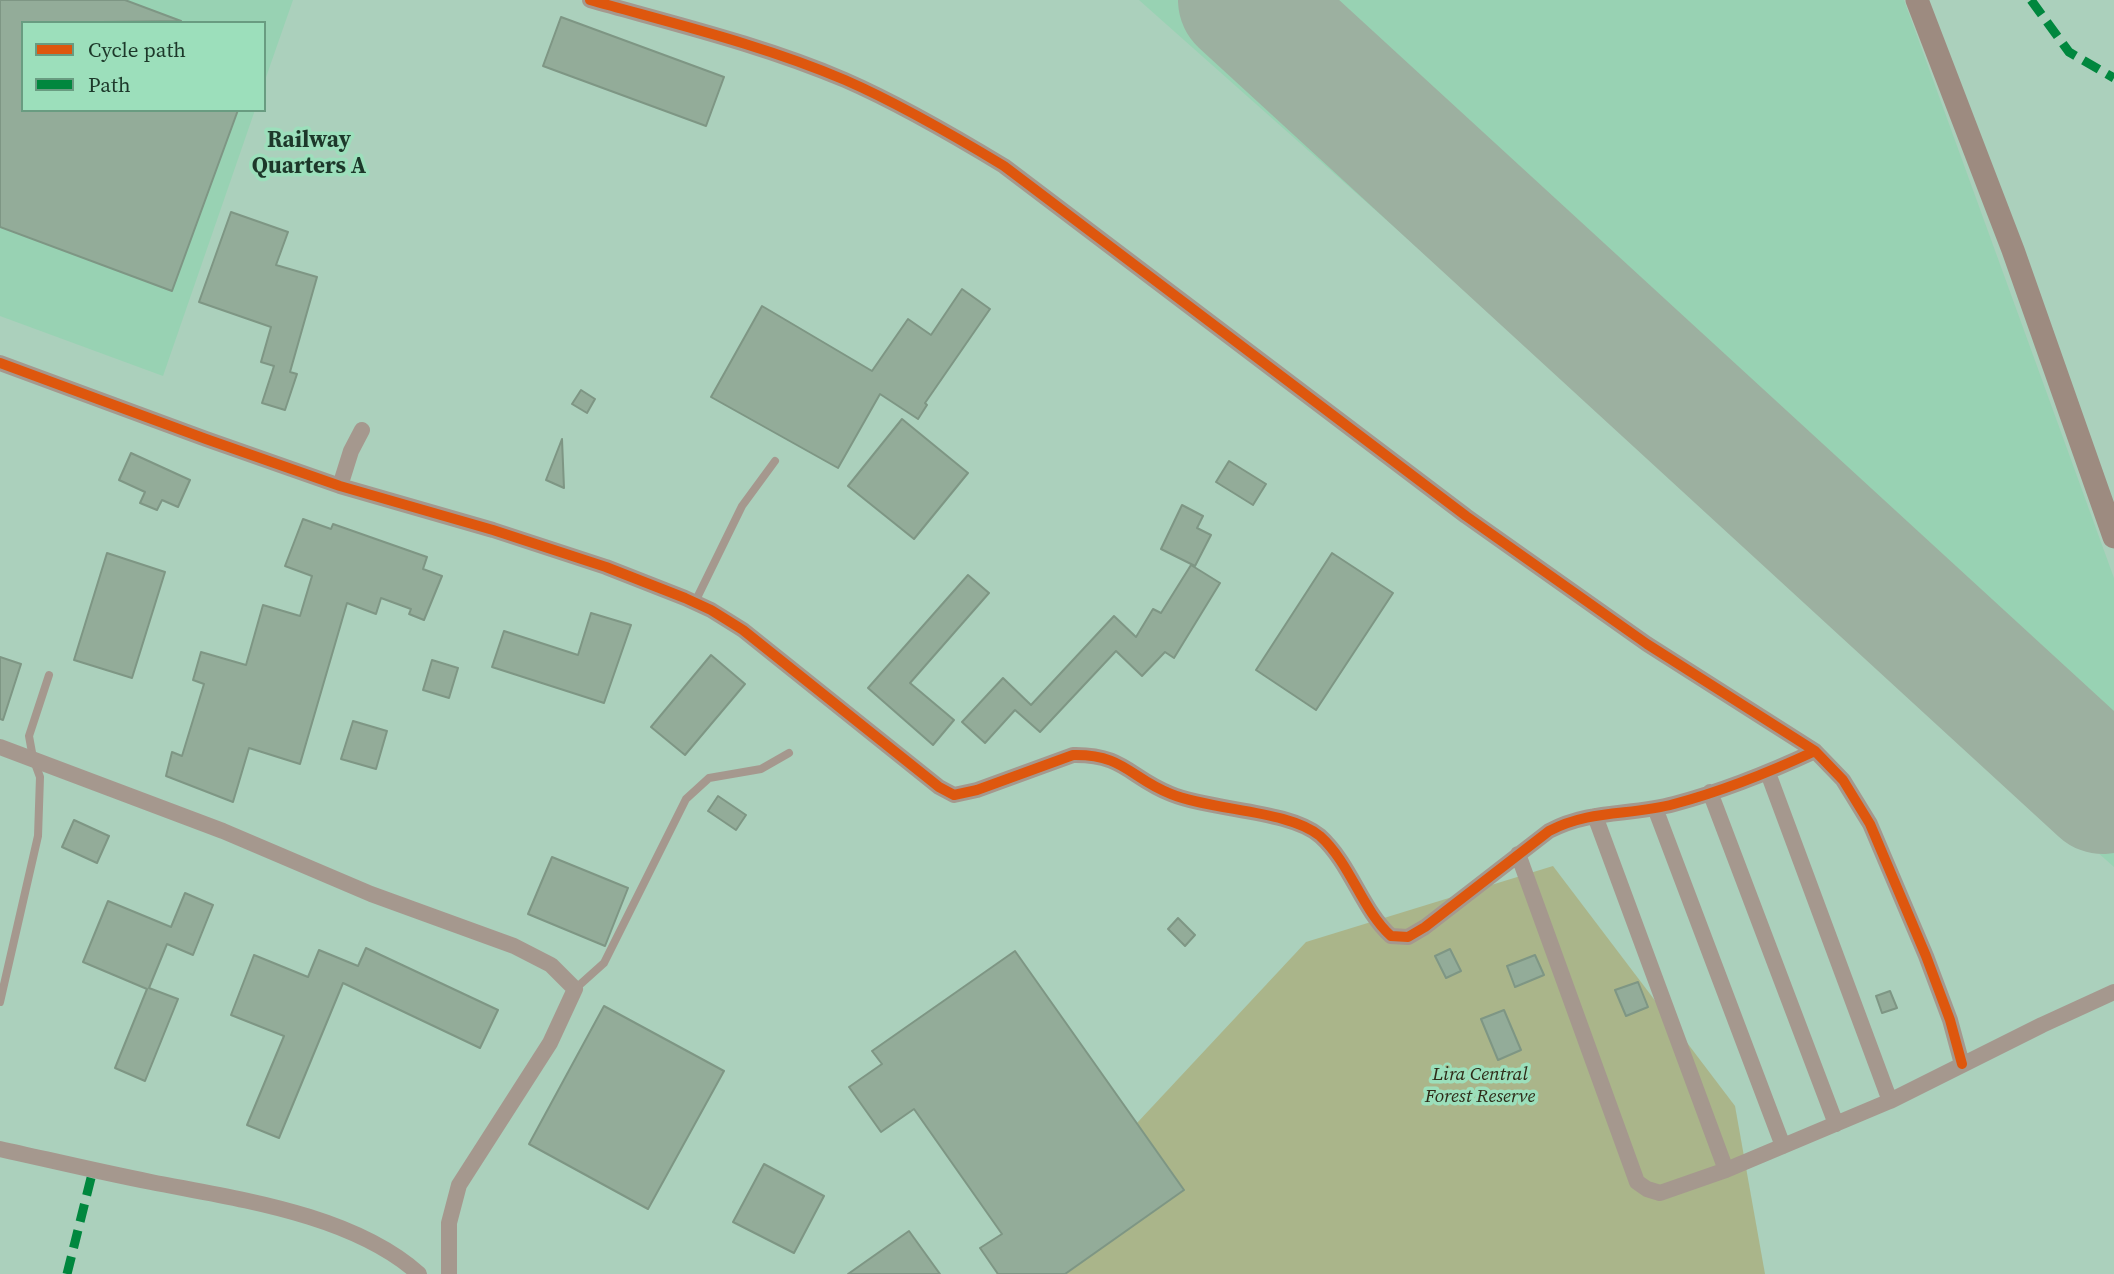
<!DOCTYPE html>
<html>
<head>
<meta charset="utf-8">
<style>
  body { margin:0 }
  #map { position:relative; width:2114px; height:1274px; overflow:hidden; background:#abd0bc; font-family:"Source Serif 4",serif }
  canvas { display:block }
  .legend { position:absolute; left:21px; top:21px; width:245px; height:91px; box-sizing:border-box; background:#9cdfbb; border:2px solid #699c81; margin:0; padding:9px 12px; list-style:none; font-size:21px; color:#1d382a }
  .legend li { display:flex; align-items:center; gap:14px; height:35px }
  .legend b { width:35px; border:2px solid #699c81 }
</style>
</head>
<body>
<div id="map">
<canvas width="2114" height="1274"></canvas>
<ul class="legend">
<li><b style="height:9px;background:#de570e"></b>Cycle path</li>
<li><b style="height:9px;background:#00873e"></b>Path</li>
</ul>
</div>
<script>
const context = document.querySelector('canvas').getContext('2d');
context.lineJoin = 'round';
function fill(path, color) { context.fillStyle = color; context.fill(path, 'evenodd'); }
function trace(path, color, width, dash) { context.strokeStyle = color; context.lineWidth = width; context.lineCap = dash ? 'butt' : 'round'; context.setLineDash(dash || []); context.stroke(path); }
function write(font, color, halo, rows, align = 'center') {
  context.font = font + ' "Source Serif 4",serif'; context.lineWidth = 7; context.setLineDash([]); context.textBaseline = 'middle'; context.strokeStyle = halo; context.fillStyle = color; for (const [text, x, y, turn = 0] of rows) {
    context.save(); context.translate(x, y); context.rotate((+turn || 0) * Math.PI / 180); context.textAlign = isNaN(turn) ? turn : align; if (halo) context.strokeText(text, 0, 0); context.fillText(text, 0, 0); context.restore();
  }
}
const built = new Path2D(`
  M0,0H293L264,83V23H23V110H255L163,376L0,316Z
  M1139,0H1904L2114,578V867Z`);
const green = new Path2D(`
  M1553,866L1735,1106L1765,1274H996L1306,942Z`);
const runway = new Path2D(`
  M1243,0L2103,789`);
const building = new Path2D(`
  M0,0H125L181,21L23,23V110H238L172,291L0,227Z
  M561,17L724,77L706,126L543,66Z
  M231,212L288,232L276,265L317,277L290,372L297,374L285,410L262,403L274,366L261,362L271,327L199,302Z
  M962,289L990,309L925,403L927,405L918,419L880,394L838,468L711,397L762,306L872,371L908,319L931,335Z
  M581,390L595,399L587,413L572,404Z
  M902,419L968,473L914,539L848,486Z
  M562,439L564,488L546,480Z
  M131,453L190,480L178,507L162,500L157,510L140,503L145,492L119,480Z
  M1229,461L1266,484L1253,505L1216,482Z
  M1182,505L1203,516L1197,528L1211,535L1195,566L1161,549Z
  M303,519L331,529L333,524L427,557L423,569L442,576L424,620L409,614L411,609L381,598L376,614L347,603L300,764L249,748L233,802L166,776L172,752L182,756L204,684L193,680L201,652L246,665L263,605L300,616L312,576L285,566Z
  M107,553L165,572L132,678L74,660Z
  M1332,553L1393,593L1316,710L1256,670Z
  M1191,565L1220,583L1174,658L1165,652L1142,676L1116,651L1040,732L1015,710L985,743L962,722L1003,678L1031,705L1114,616L1136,637L1153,609L1161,613Z
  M968,575L989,593L910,683L954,720L933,745L868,688Z
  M591,613L631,625L604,703L492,667L504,631L578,655Z
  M711,655L745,684L685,755L651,727Z
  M0,657L21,664L3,720L0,719Z
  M432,660L458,668L449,698L423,690Z
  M353,721L387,731L376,769L341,759Z
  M718,796L746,815L736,830L708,811Z
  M74,820L109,836L97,863L62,847Z
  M552,857L628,888L605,946L528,914Z
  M185,893L213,905L193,955L167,944L149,988L178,999L145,1081L115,1068L147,989L83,962L108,901L171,927Z
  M1178,918L1195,935L1185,946L1168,929Z
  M366,948L498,1010L480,1048L343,983L279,1138L247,1125L284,1036L231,1015L254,955L308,977L319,950L358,966Z
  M1450,949L1461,971L1446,978L1435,956Z
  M1015,951L1184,1190L1065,1274H998L980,1248L1002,1234L914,1109L881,1132L849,1087L882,1064L872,1051Z
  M1535,955L1544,975L1515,987L1507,966Z
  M1638,982L1648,1007L1626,1016L1615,990Z
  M1890,991L1897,1008L1882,1013L1876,996Z
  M604,1006L724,1071L648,1209L529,1144Z
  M1504,1010L1521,1050L1498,1060L1481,1019Z
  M764,1164L824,1196L794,1253L733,1222Z
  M909,1231L940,1274H848Z`);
const service = new Path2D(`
  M695,602L742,506L775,461
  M575,989L604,963L686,799L709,778L761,769L789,753
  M0,1002L38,836L40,777L33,758L29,736L49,675`);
const minor = new Path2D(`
  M590,0C675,24 763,45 845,80C900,104 953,135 1004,166L1466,516L1647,644L1815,751L1843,780L1870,824L1926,956L1950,1020L1962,1064
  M0,363L206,439L340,486L493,530L606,567L685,598L711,610L743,630L939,787L954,795L977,790L1073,755C1124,754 1130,778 1171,794C1213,811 1289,810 1320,836C1351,864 1362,910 1391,936L1408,937L1425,927L1549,831C1591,809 1630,816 1674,804C1723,791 1770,772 1815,751
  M340,486L351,451L362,430
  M0,747L223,831L371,894L514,946L551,965L575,989L550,1043L459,1185L449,1223V1274
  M1768,773L1890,1101
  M1710,792L1836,1124
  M1655,808L1783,1146
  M1595,816L1726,1170
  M1518,854L1637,1182L1647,1189L1660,1193L1726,1170L1890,1101L2042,1025L2114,992
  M0,1149C50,1160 100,1172 151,1182C237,1199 352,1214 419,1274`);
const secondary = new Path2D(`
  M1917,0L2013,250L2114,537`);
const quiet = new Path2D(`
  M2031,0L2069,52L2114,78
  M67,1274L93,1170`);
const cycleway = new Path2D(`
  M590,0C675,24 763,45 845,80C900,104 953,135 1004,166L1466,516L1647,644L1815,751L1843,780L1870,824L1926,956L1950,1020L1962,1064
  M0,363L206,439L340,486L493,530L606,567L685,598L711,610L743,630L939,787L954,795L977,790L1073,755C1124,754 1130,778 1171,794C1213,811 1289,810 1320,836C1351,864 1362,910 1391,936L1408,937L1425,927L1549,831C1591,809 1630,816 1674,804C1723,791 1770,772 1815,751`);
const parkNames = [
  ["Lira Central",1480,1075],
  ["Forest Reserve",1480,1097]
];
const quarterNames = [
  ["Railway",309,141],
  ["Quarters A",309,167]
];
fill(built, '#98d2b3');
fill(green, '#aab58a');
trace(runway, '#9cb0a0', 130);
fill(building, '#93ac99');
trace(building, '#7e9684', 2);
trace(service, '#a5988e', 8);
trace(minor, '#a5988e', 16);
trace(secondary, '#9d8b80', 23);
trace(quiet, '#00873e', 9, [18, 9]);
trace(cycleway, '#de570e', 10);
write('italic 19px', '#2e2b18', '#9cdfbb', parkNames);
write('bold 23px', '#1d382a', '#9cdfbb', quarterNames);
</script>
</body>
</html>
